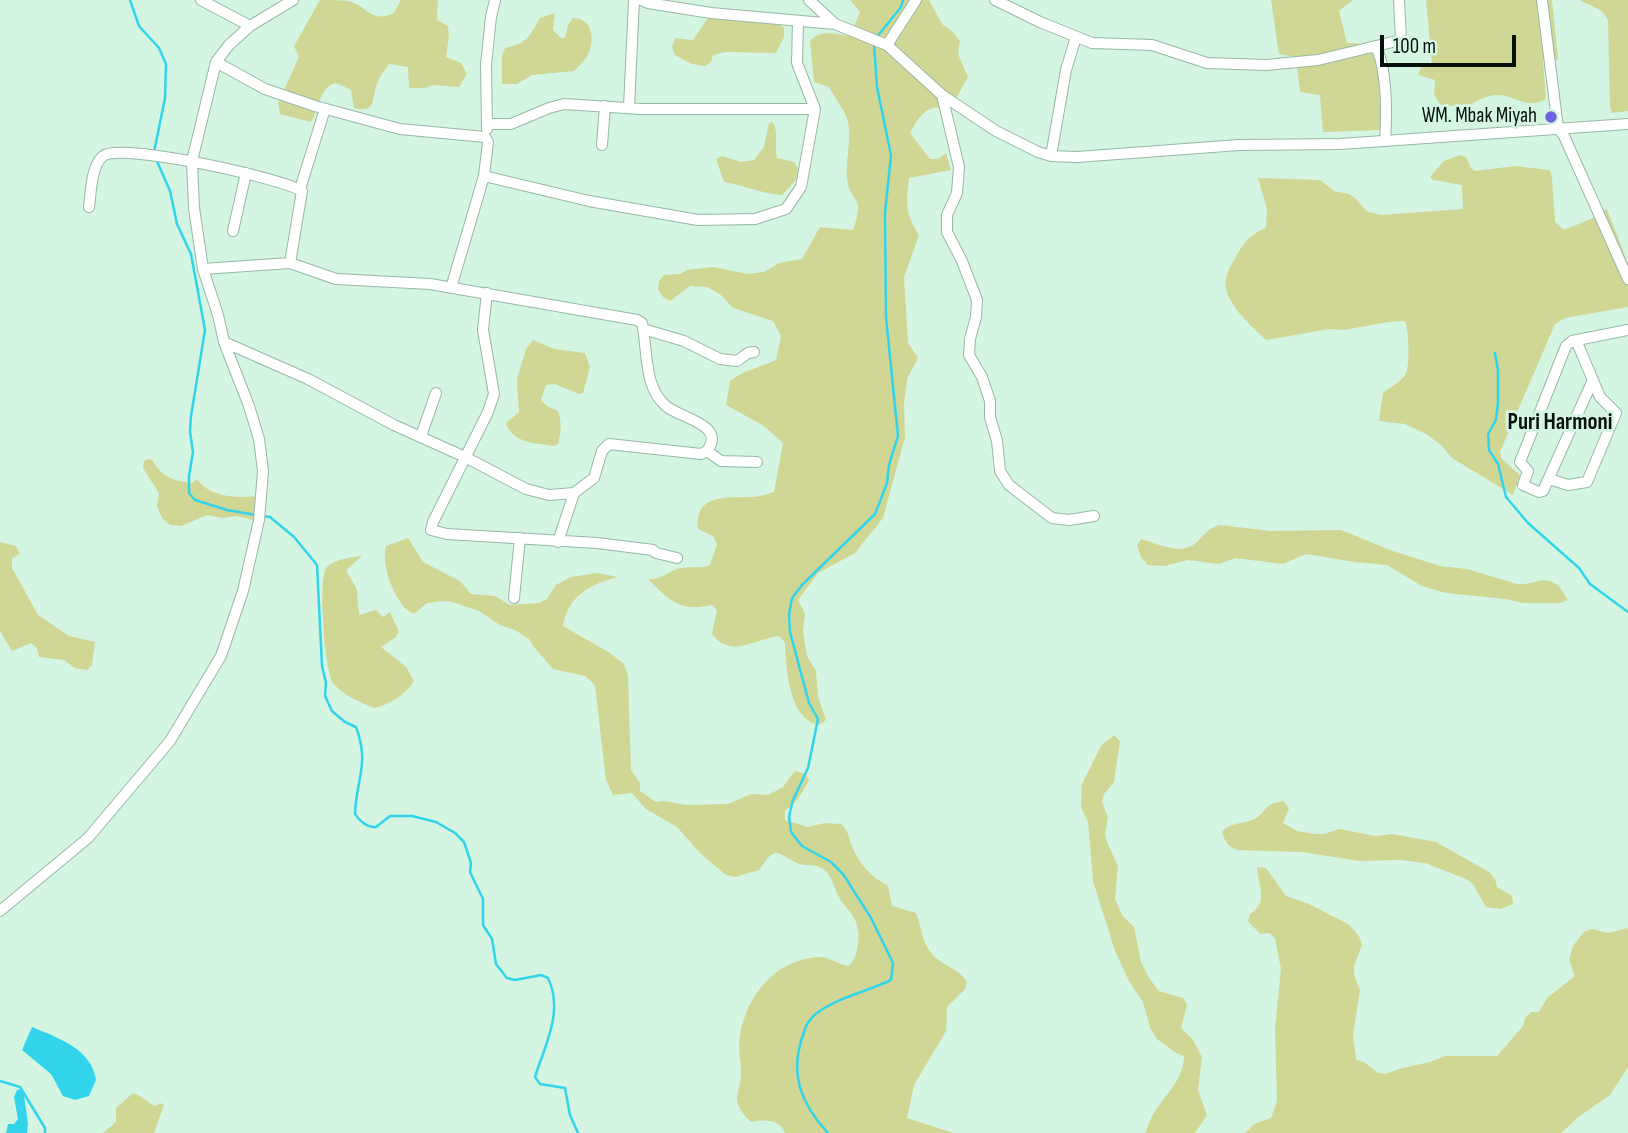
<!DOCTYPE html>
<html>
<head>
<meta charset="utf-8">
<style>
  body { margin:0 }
  #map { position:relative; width:1628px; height:1133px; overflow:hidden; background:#d3f5e2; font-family:"Sofia Sans Condensed",sans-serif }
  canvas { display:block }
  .scale { position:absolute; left:1380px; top:35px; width:136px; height:32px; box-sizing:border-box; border:4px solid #06110b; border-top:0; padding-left:9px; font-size:21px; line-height:24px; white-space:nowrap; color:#06110b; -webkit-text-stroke:5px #d3f5e2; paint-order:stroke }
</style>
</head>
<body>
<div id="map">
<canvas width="1628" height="1133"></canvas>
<div class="scale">100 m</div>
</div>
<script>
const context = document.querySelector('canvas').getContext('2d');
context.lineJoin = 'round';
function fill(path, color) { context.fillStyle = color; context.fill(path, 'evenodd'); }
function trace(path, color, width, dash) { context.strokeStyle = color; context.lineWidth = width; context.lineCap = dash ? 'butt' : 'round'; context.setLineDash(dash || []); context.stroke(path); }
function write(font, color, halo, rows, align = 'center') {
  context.font = font + ' "Sofia Sans Condensed",sans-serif'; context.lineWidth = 6; context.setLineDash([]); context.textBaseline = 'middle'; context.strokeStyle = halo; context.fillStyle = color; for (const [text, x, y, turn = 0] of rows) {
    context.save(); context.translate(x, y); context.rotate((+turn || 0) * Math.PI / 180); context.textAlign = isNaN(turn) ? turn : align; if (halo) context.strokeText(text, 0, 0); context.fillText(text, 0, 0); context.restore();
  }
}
const green = new Path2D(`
  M320,0C329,0 340,0 348,1C368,6 371,24 394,13L401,0H438L437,20L448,26L449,36L446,57L461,63L467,74L459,87L433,85L425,88H409L408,67L389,64C385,70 379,77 377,84C371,99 377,114 354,108L351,90L336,83C319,88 319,108 311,122L280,114L278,103L299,57L294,46Z
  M850,0H929L942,24L953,32L960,41L958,54L968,77L949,111C929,100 919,116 910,133L930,159H938L946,153L951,170L909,178C906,203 905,213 919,235L904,277L908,343L918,358L907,379L904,403L905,437L883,518L855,553L818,573L798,600L805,614L803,631L807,656L816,671L818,697L826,720L819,725C788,719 786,666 785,642L779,636C755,639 731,659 712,634L717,610L712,605C679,612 670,601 648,579C663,580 667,571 681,568C691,566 700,569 710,565L717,544L713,536L698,529C694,493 728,498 752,497C759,497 767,494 774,492L783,443L764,426L726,405L730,381C742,371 761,367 776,360L781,336L773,321L733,308L721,295L707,287L690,286L670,301L663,297L658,290L659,281L664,275L680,274L687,270L713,267L748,274L764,272L779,263L802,259L820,227L853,230C867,193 849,204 847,178C845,160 852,141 848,122C845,110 835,98 829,87L814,82L810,41C820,29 835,34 850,36L860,12Z
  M1271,0H1353L1339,11L1347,43C1352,43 1359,43 1364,45C1384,52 1380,110 1381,130L1323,132L1320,95L1300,92L1296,57L1279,54Z
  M1426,0H1537V2L1552,0L1558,60L1543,61L1546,99C1515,115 1510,77 1467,107L1440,105L1434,94L1435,80L1418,75L1421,67L1432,65Z
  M1580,0H1628V111L1612,113L1610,107L1608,20C1601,6 1592,8 1580,0Z
  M555,13L553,30L561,38H565L568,25L573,18C594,18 596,43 586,58C583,62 578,67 574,71L532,75L517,84H502V56L505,48C528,43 529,37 540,18Z
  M708,18L777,23L784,28V37L776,53L725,52L713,55L711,62L705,66L692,64L675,55L672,47L675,38L693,40Z
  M773,122C779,133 774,146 777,158L794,162L799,169L795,181L782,195C762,194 744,185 724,182L716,159L722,156L741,162L754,160L764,147L769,123Z
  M1459,155L1466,157L1471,168L1475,171L1515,166L1550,170L1552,178L1555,222L1564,230L1591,219L1607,209L1628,264V307L1565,318L1555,324L1500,452L1502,459L1520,475L1513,495L1452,458L1441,445L1426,434L1405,424L1379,421L1383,393C1390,387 1401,382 1406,374C1410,364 1409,332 1405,321L1388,322L1344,330L1329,329L1266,340C1252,326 1221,301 1226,278C1228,269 1234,261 1238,253C1245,241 1252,233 1266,228L1267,209L1258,178L1320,180L1334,191L1349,194L1356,199L1366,211L1381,215L1463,209L1462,185L1433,180L1430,177L1444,161Z
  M533,340L554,349L585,353L590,367L583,393L579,394L555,384L546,385L541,400L547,406L558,411C562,422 561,434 558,444L554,446C536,443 513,444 506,423L519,412L517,379L526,349Z
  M148,459L152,460C163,478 172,480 192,483L197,479C213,501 243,497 266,496L261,522L237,516L223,518L207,515L181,526L170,525L162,518L157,506L159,493L143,468L144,461Z
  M1220,525L1271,531L1341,530L1390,550L1440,566L1467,569L1517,584H1526L1542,580L1550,581L1558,585L1568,600L1560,603H1522L1506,599L1446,593L1422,586L1387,565L1355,562L1306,554L1283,564L1235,558L1219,564L1188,560L1164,566L1148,565L1141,557L1137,546L1141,539C1158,543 1180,557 1197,542C1205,534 1208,528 1220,525Z
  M408,538L423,562L460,581L471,594L495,596L510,605L539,603L547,599L556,585L571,577L597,573L618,577C590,584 568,596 563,626L610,653L624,664L628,676L631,770L640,783V791L656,802L664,801L687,805L728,804L751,794L768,795L783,787L795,771L806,774L809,780C803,791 796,805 785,810V820L808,827L825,823L841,824C848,830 848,835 851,844C858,863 870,876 888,886L892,906L916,913C922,927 921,941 932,954C942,966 959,968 967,982L965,989L947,1007L946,1031L914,1085L907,1118L953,1133H785C781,1119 763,1119 751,1122C726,1098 743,1093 741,1067C740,1056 738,1046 740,1035C747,995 775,960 818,957C829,956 838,965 849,966C859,956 861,933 855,920C851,911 843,905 839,897C834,888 832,875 823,869C815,863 805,867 797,863C775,852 776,845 759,870L735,877L726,875L700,853L677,827L646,809L632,793L613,795L606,780L595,685L585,676L553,669L533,646L529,639L515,630L500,625L479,611L452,602L444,601L427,603L414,614C396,608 380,563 386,546Z
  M0,542L16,546L20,554L12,558V568L38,615L69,636L95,642L92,665L87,670L75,668L64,660L39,657L37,648L31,643L12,651L0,631Z
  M362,556L346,570L357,590L359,615L376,610L383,617L390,612L399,632L396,637L381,647L406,667L414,681C406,694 390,705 374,708C361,702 343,696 333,683C325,671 317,576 327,567C335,559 352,557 362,556Z
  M1114,735L1120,741L1114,782L1104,794L1102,802L1108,818L1105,834L1107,842L1118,866L1115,899L1122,915L1134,927L1141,962L1149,978L1159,991L1183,998L1187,1005L1181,1028L1193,1040L1202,1057L1198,1090L1207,1115L1195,1133H1145C1149,1124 1152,1114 1158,1107C1169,1091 1184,1077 1184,1056L1176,1053L1157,1039L1150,1028L1143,1002L1129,981L1115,951L1093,881L1088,822L1081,807L1082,784L1101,746Z
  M1283,801L1289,808L1283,823L1297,831L1315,834H1324L1340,829L1375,836L1392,834L1436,842L1489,872L1495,879L1497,887L1512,896L1513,904L1501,909L1486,907L1473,884L1466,879L1425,863L1400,860L1359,861L1302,852L1237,850C1228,846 1225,842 1222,832C1232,821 1242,825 1254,819C1267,813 1262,804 1283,801Z
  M1257,867L1266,868L1286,896L1309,904L1348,924L1359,936L1362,945L1354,966V975L1360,990L1353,1035L1356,1060L1364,1062L1378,1073L1386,1074L1402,1068L1430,1062L1445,1056H1497L1523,1026L1525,1018L1531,1012H1539L1547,998L1575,976L1569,960L1573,946L1584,932L1592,929L1609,933L1628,928V1067L1610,1095L1581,1115L1561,1133H1245L1254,1124L1271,1118L1277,1101L1275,1029L1281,969L1275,938L1269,933L1260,934L1248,921L1250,914C1270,902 1257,884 1257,867Z
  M133,1093C143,1096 147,1103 156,1106L160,1103L164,1105L154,1133H103L116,1122V1108Z`);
const water = new Path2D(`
  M32,1027C58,1038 92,1049 96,1080L89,1096L75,1100L63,1096L51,1074L22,1050Z
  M23,1089L28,1123L27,1133H6L8,1124H14L18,1119L14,1097L17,1090Z`);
const stream = new Path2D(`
  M130,0L139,26L159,48L166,64L165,98L154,152
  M877,37L901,7L903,0
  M156,159L170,191L177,224L191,254L205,330L191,416L190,432L193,452L189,476V493L195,500L227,510L256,515
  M1495,353L1498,370V403L1496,420L1488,434L1489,450L1498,464L1506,497L1528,523L1579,568L1590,584L1628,612
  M262,516L270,517L294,537L317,565L322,666L326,683L325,696L332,711L345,722L356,727C370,764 356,779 355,814C359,821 368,828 376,827L390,816H412L436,822L455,833L464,842L471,863L470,872L483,899V925L492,939L496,964L507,978L515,980L541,975L548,978C564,1011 545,1045 535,1077L540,1084L565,1088L570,1115L578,1133
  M0,1081L20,1087L45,1128V1133
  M828,1133C801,1104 789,1074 803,1035C805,1027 810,1018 817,1013C839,997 866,992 891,980L893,963L871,918L843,874L831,862L802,846L791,832L789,816L793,800L808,768L818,719L809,703L790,632L789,615L792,598L802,585L875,514L887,483L889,465L898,436L886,317L885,213L891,155L877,87L874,43`);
const minor = new Path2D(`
  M201,0L250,26
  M641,0L648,3L711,13L835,24
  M809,0L835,24L887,45L942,95L996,131L1038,152L1051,156L1077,157L1239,145L1340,144L1628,124
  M995,0L1040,22L1092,43L1152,45L1207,63L1266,65L1318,60L1401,40L1399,0
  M1542,0L1558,128L1564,136L1628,279
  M887,45L916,0
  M1372,47L1377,49C1387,72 1387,115 1385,141
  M216,62L265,89L315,106L400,129L485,137L488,142L484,176L589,201L698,220L755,219L786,209L801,187L815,109L797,63L798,21
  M942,95L959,167L957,193L947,215V232L962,261L977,300L976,317L970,339L969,355L982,377L990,401V417L997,441L1000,471L1009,485L1052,518L1069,520L1094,516
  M629,107L634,0
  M489,124H511L549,108L564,104L641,109H815
  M487,129L486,65L491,17L495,0
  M602,145L605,106
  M1051,156L1066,70L1076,37
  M300,189L325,109
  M89,207C91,193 91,166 103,156C120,142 281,178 302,191L290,263
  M233,231L246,173
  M203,269L290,263L336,279L430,284L637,320L642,323C648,349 643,387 666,406C679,418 727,424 707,451
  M451,288L484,176
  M487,293L483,330L494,394L488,412L433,522L431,530L447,534L597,543L653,550L656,553L677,558
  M643,329L684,341L720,359L737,361L748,353L754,352
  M224,342L308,379L394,425L465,457L526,489L549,495L574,493L594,478L602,451L609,444L701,454L707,451
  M1592,382L1543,491L1539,492L1523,485L1528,471L1520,462L1566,346L1572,341L1628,330
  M421,436L436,393
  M707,451L721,461L757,462
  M1549,479L1568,485L1587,482L1616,413L1600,397L1576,340
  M558,542L574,493
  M514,598L520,538
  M0,911L88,838L170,741L221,656L243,591L259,520L263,471L259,439L249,406L224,342L218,315L203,269L194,208L192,161L216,62L229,45L250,26L293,0`);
const markers = [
  [1551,117,7,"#6e64de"]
];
const poiNames = [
  ["WM. Mbak Miyah",1537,117]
];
const neighbourhoodNames = [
  ["Puri Harmoni",1560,423]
];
fill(green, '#d0d795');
fill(water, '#32d4ec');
trace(stream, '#32d4ec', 2.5);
trace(minor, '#97b8a6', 12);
trace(minor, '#fff', 10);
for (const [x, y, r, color] of markers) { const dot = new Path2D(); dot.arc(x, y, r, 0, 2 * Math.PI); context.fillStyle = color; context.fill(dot); trace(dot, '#d3f5e2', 2.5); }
write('21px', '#06110b', '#d3f5e2', poiNames, 'right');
write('bold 23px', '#06110b', '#d3f5e2', neighbourhoodNames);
</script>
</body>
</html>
